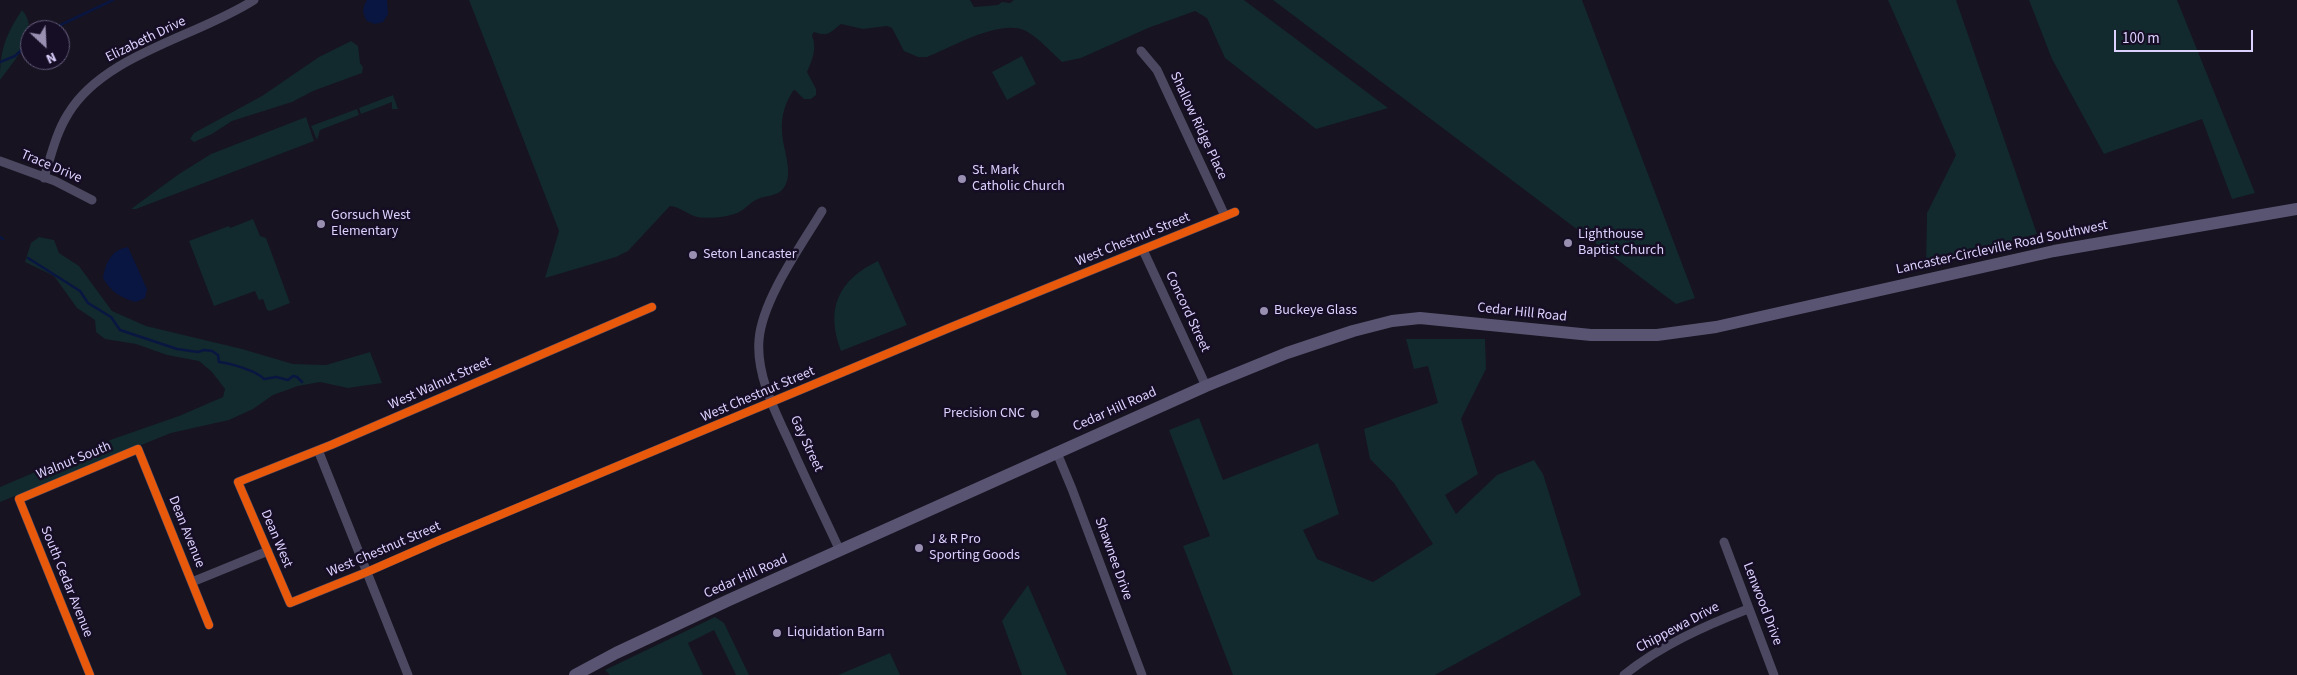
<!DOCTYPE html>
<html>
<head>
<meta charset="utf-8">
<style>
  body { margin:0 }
  #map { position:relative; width:2297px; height:675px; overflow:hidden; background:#171320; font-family:"Source Sans 3",sans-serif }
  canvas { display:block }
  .north { position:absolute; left:20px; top:20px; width:50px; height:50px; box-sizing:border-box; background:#150e25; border:1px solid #655c7c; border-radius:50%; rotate:155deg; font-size:14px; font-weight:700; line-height:20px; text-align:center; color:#ddd2ff }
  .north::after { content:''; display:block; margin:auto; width:18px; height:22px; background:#988fb1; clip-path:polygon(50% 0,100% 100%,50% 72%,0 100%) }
  .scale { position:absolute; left:2114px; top:30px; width:139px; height:22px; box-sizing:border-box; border:2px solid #ddd2ff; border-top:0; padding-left:6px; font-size:15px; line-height:18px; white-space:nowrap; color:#ddd2ff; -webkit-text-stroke:4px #150e25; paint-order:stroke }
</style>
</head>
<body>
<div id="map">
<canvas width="2297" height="675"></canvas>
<div class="north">N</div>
<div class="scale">100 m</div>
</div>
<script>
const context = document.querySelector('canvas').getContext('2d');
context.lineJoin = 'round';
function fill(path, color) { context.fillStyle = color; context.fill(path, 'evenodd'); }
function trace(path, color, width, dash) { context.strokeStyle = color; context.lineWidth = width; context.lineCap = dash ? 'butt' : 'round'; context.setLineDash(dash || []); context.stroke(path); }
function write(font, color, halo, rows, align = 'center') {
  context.font = font + ' "Source Sans 3",sans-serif'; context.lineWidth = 5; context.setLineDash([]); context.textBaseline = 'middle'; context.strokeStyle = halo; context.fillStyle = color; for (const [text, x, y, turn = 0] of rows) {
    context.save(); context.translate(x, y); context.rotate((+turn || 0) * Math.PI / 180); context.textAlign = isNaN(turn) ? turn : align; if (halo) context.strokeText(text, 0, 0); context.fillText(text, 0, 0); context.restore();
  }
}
const green = new Path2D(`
  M469,0H970L974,7L998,5L1002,2L1010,3L1014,0H1244L1388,108L1316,129L1225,58L1207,18L1195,11L1148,28L1081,58L1062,62C1051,52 1039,38 1026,31C1001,18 952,47 927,57H918L904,51L892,28L887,26L863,29L841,24C829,33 829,37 814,32L812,35C817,49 813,58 807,72L816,89V95L811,99H804L795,90L793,91C785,103 781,117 782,131C782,148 796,176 782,190C775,197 766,195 758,199C750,202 747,208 739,212C731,217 703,220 694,216C686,213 679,207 670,206L628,251L616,257L545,278L559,231Z
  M1273,0H1582L1695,298L1676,304Z
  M1888,0H1956L2037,234L1926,265L1927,213L1956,155Z
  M2029,0H2177L2255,193L2232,199L2202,119L2104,154L2052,59Z
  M22,10C42,32 13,62 0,80C0,50 5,36 22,10Z
  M351,41L358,46L360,63L363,67L362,73L313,91L292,102L232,121L212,134L194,142L190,139L194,133L262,96L319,57Z
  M1022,56L1036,84L1007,100L992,72Z
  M393,95L398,109H392V102L361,114L359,108Z
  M357,109L359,115L320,130L317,140L311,126Z
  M306,117L314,141L136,209H131L179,174L211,154Z
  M253,219L260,236L266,238L290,303L270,311L267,310L263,299L259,300L255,291L214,306L189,241L229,226L230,228Z
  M39,237L54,240L59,253L79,266L112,311L146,326L242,349L293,364L326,365L370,352L382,383L348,388L320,382L298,386L273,395L253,409L229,420L171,433L0,502V487L113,439L179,416L223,397L225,389L212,372L199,361L167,355L136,344L105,339L96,332L95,320L77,308L54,276L25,262L31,243Z
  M878,261L907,325L841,351C825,309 838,280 878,261Z
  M1406,339H1485L1486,369L1461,419L1478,474L1445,495L1456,514L1497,475L1534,460L1543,474L1581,595L1435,675H1233L1183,546L1210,536L1169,430L1199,418L1223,480L1318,443L1339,514L1303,530L1317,559L1373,582L1433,544L1394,483L1370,459L1364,429L1438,403L1428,366L1414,369Z
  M1028,585L1067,675H1022L1002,621Z
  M715,617L724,623L749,675H736L714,630L688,643L703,675H610L605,670Z
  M890,653L900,675H838L843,673Z`);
const water = new Path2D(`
  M367,0H387L388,14L383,22L375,24L367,21C362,13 362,8 367,0Z
  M128,247L147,289L145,298L136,302C121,298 111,292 103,278C106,262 111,250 128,247Z`);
const stream = new Path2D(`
  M50,30L113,0
  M0,62L15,56L30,42
  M0,237L3,239
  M28,258L80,291L88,303L111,317L120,330L177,349L198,352L204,350L212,351L218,355L219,362C230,363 257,371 264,379L276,377L288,380L293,376L297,377L302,382`);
const minor = new Path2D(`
  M1141,51L1157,70L1225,216
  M0,161L55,181L92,200
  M44,178C51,156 56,133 68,114C104,54 197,37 254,0
  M822,211C801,246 762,300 759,340C756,377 777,415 792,448C807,482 824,516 840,551
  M1143,250L1206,386
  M652,307L331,445L238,482L290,603L367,572L440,540L949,328L1235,212
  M318,450L408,675
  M1057,453L1072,489L1142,675
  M1724,542L1774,675
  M192,582L268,551
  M90,675L19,499L138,449L209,625
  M1624,675C1660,646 1704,626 1748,609`);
const secondary = new Path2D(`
  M575,675L616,653L729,600L1206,386L1287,353L1353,331L1392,321L1420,318L1591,335H1657L1716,327L2054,251L2297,209`);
const cycleway = new Path2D(`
  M652,307L331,445L238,482L290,603L367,572L440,540L949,328L1235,212
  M90,675L19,499L138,449L209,625`);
const markers = [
  [962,179,5,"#988fb1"],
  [321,224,5,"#988fb1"],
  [1568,243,5,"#988fb1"],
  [693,255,5,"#988fb1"],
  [1264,311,5,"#988fb1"],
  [1035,414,5,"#988fb1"],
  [919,548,5,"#988fb1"],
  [777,633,5,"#988fb1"]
];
const streetNames = [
  ["Elizabeth Drive",146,40,-26],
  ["Shallow Ridge Place",1198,126,65],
  ["Trace Drive",51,167,23],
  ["West Chestnut Street",1133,240,-22],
  ["Lancaster-Circleville Road Southwest",2002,248,-12],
  ["Concord Street",1187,312,65],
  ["Cedar Hill Road",1522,313,6],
  ["West Walnut Street",440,384,-24],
  ["West Chestnut Street",758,395,-23],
  ["Cedar Hill Road",1115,410,-24],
  ["Gay Street",806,444,65],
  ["Walnut South",74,461,-22],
  ["Dean Avenue",186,532,68],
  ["Dean West",276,539,67],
  ["West Chestnut Street",384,550,-23],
  ["Shawnee Drive",1113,559,70],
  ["Cedar Hill Road",746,577,-24],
  ["South Cedar Avenue",66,582,68],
  ["Lenwood Drive",1762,604,69],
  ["Chippewa Drive",1678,628,-28]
];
const poiNames = [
  ["St. Mark",972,171],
  ["Catholic Church",972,187],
  ["Gorsuch West",331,216],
  ["Elementary",331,232],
  ["Lighthouse",1578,235],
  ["Baptist Church",1578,251],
  ["Seton Lancaster",703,255],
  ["Buckeye Glass",1274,311],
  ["Precision CNC",1025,414,"right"],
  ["J & R Pro",929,540],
  ["Sporting Goods",929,556],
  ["Liquidation Barn",787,633]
];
fill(green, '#12292e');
fill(water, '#091641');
trace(stream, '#091641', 2.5);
trace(minor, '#4c4861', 9);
trace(secondary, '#5a5473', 12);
trace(cycleway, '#e8590c', 8);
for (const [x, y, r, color] of markers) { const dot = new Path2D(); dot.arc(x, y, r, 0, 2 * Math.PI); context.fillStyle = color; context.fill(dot); trace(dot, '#150e25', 2); }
write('14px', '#ddd2ff', '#150e25', streetNames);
write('14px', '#ddd2ff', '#150e25', poiNames, 'left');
</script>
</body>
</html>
